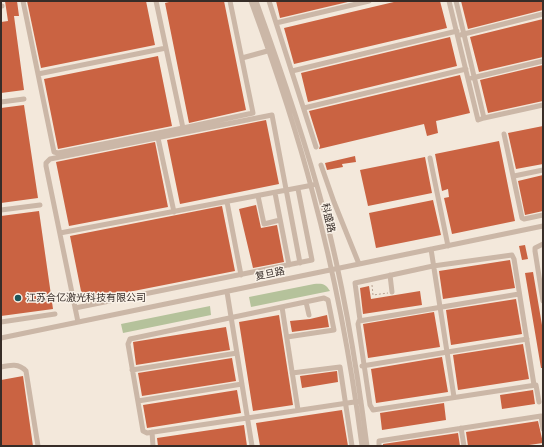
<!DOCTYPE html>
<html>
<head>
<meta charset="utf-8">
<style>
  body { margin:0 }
  #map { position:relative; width:544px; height:447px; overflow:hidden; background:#f3e8db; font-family:Quicksand,sans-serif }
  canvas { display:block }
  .frame { position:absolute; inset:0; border:2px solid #372d28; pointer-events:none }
</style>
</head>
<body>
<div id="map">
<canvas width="544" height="447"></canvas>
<div class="frame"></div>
</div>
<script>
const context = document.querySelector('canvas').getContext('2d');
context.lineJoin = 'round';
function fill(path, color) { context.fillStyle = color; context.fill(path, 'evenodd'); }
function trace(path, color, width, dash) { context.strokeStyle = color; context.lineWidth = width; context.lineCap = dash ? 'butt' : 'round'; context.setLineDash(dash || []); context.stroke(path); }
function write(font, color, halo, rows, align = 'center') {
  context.font = font + ' Quicksand,"Noto Sans SC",sans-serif'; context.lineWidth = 3; context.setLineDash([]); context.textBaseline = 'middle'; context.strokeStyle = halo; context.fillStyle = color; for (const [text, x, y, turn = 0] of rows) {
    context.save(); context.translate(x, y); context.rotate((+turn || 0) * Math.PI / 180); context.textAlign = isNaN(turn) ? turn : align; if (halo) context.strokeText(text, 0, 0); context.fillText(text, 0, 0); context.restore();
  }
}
const green = new Path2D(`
  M314,284C322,283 326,284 330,291L251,307L249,297Z
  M210,306L211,315L123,333L121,324Z`);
const building = new Path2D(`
  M5,1H17L19,16H14L24,90L1,93V22L8,21Z
  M27,1H146L155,45L41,68Z
  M173,1H224L246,110L189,123L165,3Z
  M276,1H352L280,18Z
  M398,1H440L447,28L294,64L284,28Z
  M461,1H543V10L468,29Z
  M543,19V57L479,72L470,37Z
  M450,37L457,66L308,102L301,73Z
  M158,56L172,126L58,149L44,79Z
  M543,65V101L488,113L480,80Z
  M460,75L470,113L436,121L438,133L427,136L424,124L319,149L320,146L309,111Z
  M24,105L38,198L1,203V108Z
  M266,120L279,184L180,204L167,140Z
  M543,126V164L516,169L508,133Z
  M499,141L515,221L452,234L444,198L449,197L448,189L442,191L435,154Z
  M155,142L168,207L69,226L56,162Z
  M355,156L356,162L342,164L343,167L327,170L325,163Z
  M425,157L432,193L368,206L360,170Z
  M543,175V211L525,215L518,181Z
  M433,200L441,235L376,248L369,213Z
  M256,205L261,228L277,225L284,262L253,268L239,209Z
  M222,206L235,271L83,301L70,236Z
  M39,211L53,309L1,316V216Z
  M525,245L528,259L522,260L519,246Z
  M510,260L515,288L443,299L439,271Z
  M533,272L543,331V368H541L525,273Z
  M369,286L371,299L420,291L422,305L363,314L360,288Z
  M516,299L522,334L451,345L446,310Z
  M434,312L440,347L368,358L363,324Z
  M279,315L293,405L253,411L239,322Z
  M327,315L329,327L292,332L290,321L310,319Z
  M226,327L230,350L136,365L133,342Z
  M523,344L529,379L458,390L453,355Z
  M442,357L448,392L376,403L371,369Z
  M232,358L236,381L142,396L138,373Z
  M337,371L338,382L302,388L300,376Z
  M23,376L33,446H1V380Z
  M237,390L241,413L147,428L143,405Z
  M533,390L535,404L502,409L500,395Z
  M444,403L446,420L382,430L380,413Z
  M342,410L348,446H260L256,423Z
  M538,421L543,443L522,446H468L466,432Z
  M244,425L247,446H158L157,438Z
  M458,433L460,446H383V444Z`);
const path = new Path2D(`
  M372,285L373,295L388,293`);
const minor = new Path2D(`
  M23,1L54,152L58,153L183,128
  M156,1L183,128L253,113L230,1
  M251,1C274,64 296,128 313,194C335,276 351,361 362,446
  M256,1C281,70 305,140 324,211C344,287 357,368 367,446
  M269,1L316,147
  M449,1L478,120L484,118L456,1
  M1,6H2
  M276,23L369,1
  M460,35L543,14
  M242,58L271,50
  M292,71L457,31
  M38,74L166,48
  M472,78L543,61
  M1,102L24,99
  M304,108L466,69
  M484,118L543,105
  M504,134L522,218L524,219L543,215
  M158,138L174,212
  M430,158L448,246
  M321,165L334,202L359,264
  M514,176L543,170
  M275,193L289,265
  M258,196L264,224L280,220
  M227,202L241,275
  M1,210L40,205
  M60,233L313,185
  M543,244L535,248V251L543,301
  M431,249L454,397
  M390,275L392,292
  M227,292L252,446
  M519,294L359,321L358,324L370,405L373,410L536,385L539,402
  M306,302L309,315
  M282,307L298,410
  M75,308L312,260L298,189
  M360,320L355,283L433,266L512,255L514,259L534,385
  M1,322L55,314
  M78,322L46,166V163L50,159L272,115L300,263
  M287,337L334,330L328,300L324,298L130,339L128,344L143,431L147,433L361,401
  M1,338L543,226
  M362,366L527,339
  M1,367C10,365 19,363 26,371L38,446
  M132,370L237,353
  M292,373L340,367L352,446
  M138,401L242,384
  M461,428L464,446
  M152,432L153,446
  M379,446V441L541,416L543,429`);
const markers = [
  [18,298,4,"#1c565a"]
];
const streetNames = [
  ["科盛路",328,218,77],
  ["复旦路",270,274,-12]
];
const poiNames = [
  ["江苏合亿激光科技有限公司",26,298]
];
fill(green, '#b5c29b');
fill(building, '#ca6342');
trace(path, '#b7a191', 1, [2, 2]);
trace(minor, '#cbb7a7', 5);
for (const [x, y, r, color] of markers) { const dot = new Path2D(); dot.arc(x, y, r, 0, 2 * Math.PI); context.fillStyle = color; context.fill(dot); trace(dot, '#faf2e8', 1.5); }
write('10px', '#372d28', '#faf2e8', streetNames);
write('10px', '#372d28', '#faf2e8', poiNames, 'left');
</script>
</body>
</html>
